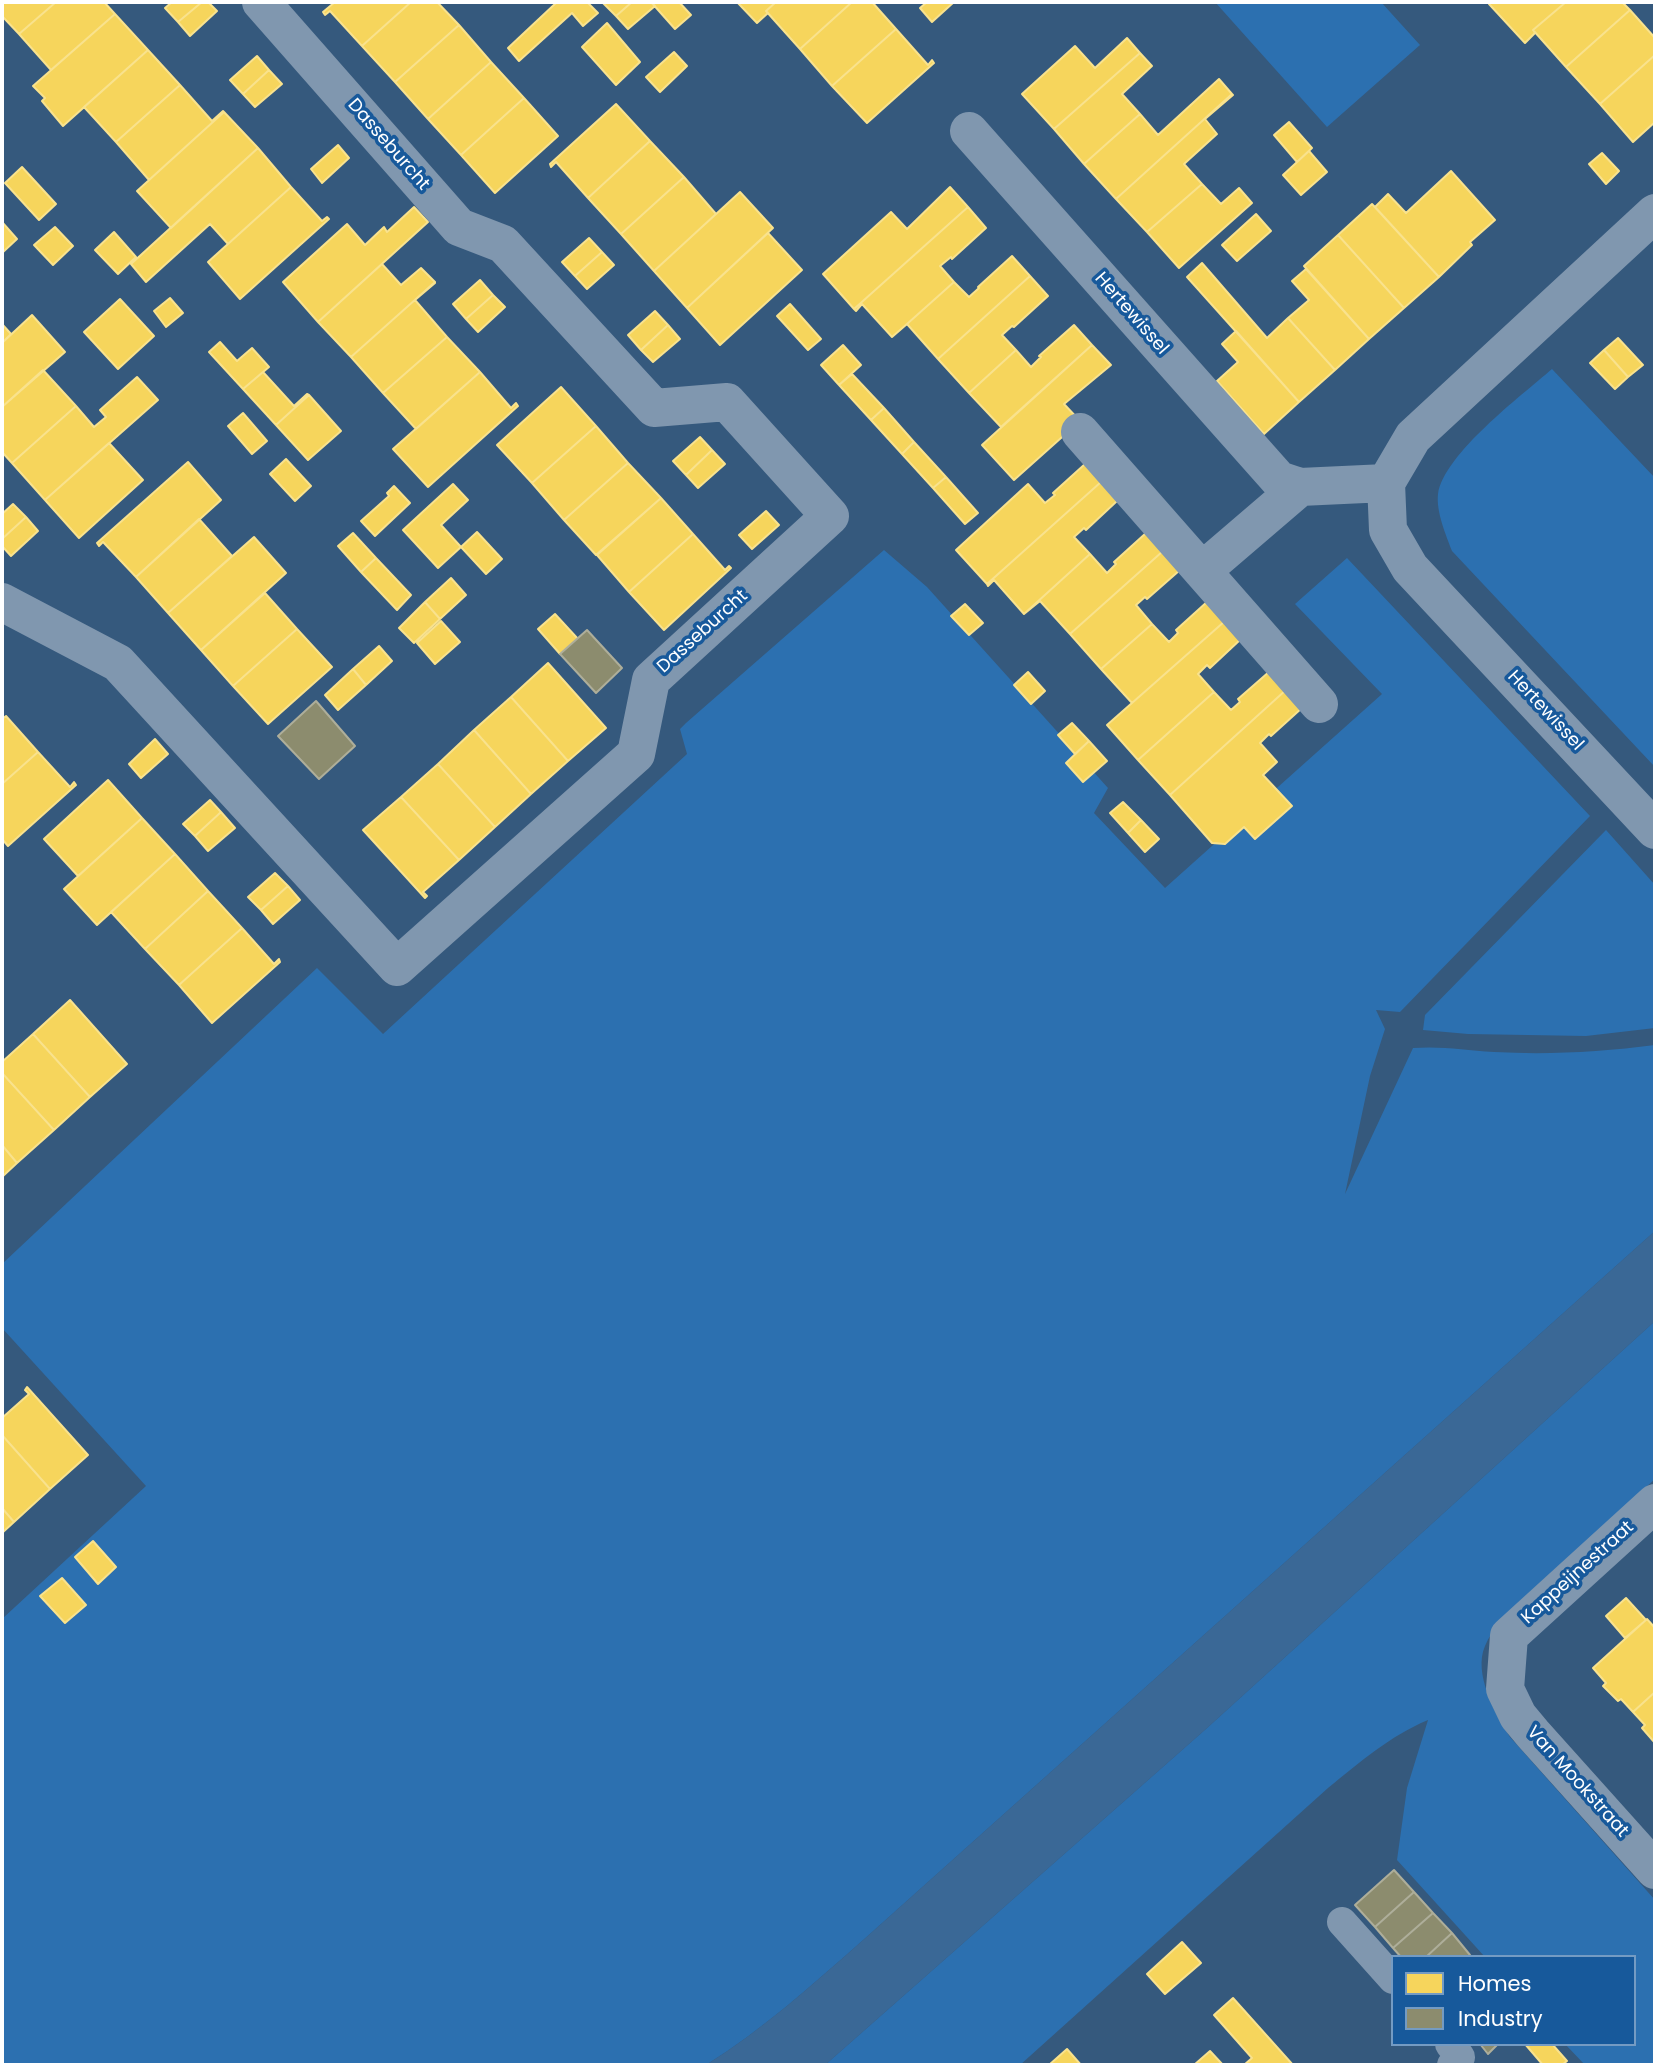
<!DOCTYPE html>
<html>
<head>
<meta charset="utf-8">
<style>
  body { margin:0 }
  #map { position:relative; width:1657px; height:2067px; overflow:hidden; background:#35597d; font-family:Poppins,sans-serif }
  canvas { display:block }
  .frame { position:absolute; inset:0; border:4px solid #fff; pointer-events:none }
  .legend { position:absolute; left:1391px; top:1955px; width:245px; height:91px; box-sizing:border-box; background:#17599b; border:2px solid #749bc3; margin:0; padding:9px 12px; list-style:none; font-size:21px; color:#fff }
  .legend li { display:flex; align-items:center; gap:14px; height:35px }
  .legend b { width:35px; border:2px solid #749bc3 }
</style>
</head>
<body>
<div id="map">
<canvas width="1657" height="2067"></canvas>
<div class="frame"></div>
<ul class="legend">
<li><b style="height:19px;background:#f6d55c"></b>Homes</li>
<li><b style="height:19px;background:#8c8c6e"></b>Industry</li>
</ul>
</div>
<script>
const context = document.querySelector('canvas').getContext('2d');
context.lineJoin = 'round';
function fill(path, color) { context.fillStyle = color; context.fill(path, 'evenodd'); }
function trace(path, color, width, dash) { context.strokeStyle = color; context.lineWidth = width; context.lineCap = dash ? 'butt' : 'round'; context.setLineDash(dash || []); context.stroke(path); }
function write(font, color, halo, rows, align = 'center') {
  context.font = font + ' Poppins,sans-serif'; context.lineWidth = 7; context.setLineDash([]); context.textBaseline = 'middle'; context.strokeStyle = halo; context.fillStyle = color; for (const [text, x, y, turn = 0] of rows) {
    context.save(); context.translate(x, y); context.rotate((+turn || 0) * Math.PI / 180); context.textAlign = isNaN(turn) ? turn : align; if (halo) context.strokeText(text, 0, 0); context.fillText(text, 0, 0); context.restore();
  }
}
const green = new Path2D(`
  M1215,2H1381L1420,45L1327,127Z
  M1552,369L1655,478V767L1452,551C1446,535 1436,512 1438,494C1444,454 1521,396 1552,369Z
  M884,550L927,587L1108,788L1094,813L1165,888L1382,694L1295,604L1347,558L1590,816L1400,1012L1376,1010L1385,1029L1370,1076L1345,1194L1413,1048C1442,1046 1465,1050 1494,1052C1547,1055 1602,1052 1655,1045V1231L861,1942C811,1986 762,2030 706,2065H2V1619L146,1486L2,1328V1264L317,968L383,1034L687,754L680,729L686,723Z
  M1606,830L1655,885V1028L1586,1036L1468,1034L1423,1030L1425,1015Z
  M1655,1321V1479L1518,1603C1506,1616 1492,1629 1485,1646C1473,1673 1495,1714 1510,1737L1655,1900V2065H1585L1565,2044H1634V1957H1485L1397,1860L1407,1788L1428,1720C1390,1736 1360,1762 1328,1788L1020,2065H825L1207,1728Z`);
const water = new Path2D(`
  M1655,1231V1321L1207,1728L825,2065H706C762,2030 811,1986 861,1942Z`);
const homes = new Path2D(`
  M2,2H56L19,34L2,16Z
  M56,2H104L115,14L51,70L19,34Z
  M172,2H202L178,22L165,8Z
  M202,2H208L217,11L190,36L178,22Z
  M335,2H411L362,46L330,11L325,15L323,12Z
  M411,2H437L459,25L395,82L362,46Z
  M557,2H587L598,13L583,26L572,13L519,61L508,48Z
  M602,2H632L616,16Z
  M632,2H651L655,6L628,29L616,16Z
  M651,2H679L691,15L675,29Z
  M737,2H776L766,11L768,13L757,23Z
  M776,2H852L800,49L766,11Z
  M852,2H872L896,29L832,86L800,49Z
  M927,2H954L932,22L920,8Z
  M1492,2H1566L1533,30L1535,33L1525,43L1489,4Z
  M1566,2H1622L1630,10L1566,67L1533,30Z
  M1630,10L1655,38V55L1600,104L1566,67Z
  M115,14L148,50L63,126L42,101L45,98L33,86Z
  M607,23L640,62L616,85L582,47Z
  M459,25L491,62L428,119L395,82Z
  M896,29L928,65L932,60L934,63L867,123L832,86Z
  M1127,38L1140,53L1054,129L1022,94L1075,46L1095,68Z
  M148,50L180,85L116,142L84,107Z
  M674,52L687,66L660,92L646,77Z
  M1140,53L1152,66L1122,94L1140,114L1084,164L1054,129Z
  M1655,55V122L1633,142L1600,104Z
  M257,56L269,70L243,94L230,80Z
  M491,62L524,98L461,155L428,119Z
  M269,70L282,84L255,107L243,94Z
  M1219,79L1232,94L1116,199L1084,164L1140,114L1158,135Z
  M180,85L212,121L223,111L224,112L149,180L116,142Z
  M1232,94L1233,95L1205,119L1217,134L1184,164L1202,184L1147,232L1116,199Z
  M524,98L558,136L495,193L461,155Z
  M616,104L650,141L588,198L556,162L551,167L550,164Z
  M224,112L258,148L171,228L137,191Z
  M1289,122L1312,148L1297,162L1274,135Z
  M650,141L684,177L621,234L588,198Z
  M338,145L349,158L322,183L311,169Z
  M258,148L291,187L228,244L210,224L146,282L131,264Z
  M1309,151L1327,172L1301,195L1283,175Z
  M1602,153L1619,171L1606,184L1589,164Z
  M22,167L56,204L39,220L5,183Z
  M1451,171L1495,220L1470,242L1472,245L1439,277L1375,207L1388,194L1406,213Z
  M684,177L716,214L654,271L621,234Z
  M1202,184L1221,204L1239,188L1252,203L1179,268L1147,232Z
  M291,187L322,221L327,217L329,219L240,299L208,262Z
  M950,187L968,207L854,309L823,274L891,212L907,229Z
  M740,192L773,228L687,308L654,271Z
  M1372,204L1439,277L1404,308L1338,235Z
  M414,207L428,222L318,322L283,282L347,224L365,245L384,227L387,232Z
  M968,207L986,228L952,259L951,257L940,266L954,282L907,324L892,337L862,304L856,311L854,309Z
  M1256,214L1271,231L1237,261L1222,245Z
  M2,222L17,239L2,253Z
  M55,227L73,246L53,265L34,245Z
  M114,232L136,257L118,274L95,250Z
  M768,233L802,270L720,345L687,308Z
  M1338,235L1404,308L1369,339L1304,266Z
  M589,238L602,252L575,276L562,262Z
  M602,252L614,265L587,289L575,276Z
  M1012,256L1030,276L938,359L907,324L954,282L969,297L979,288L978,287Z
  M1202,263L1267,338L1288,318L1335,370L1299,402L1187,277Z
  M382,264L401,285L421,268L435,282L351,357L318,322Z
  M1306,269L1369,339L1335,370L1288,318L1309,300L1292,281Z
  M1030,276L1048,296L1014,327L1012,326L1002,335L1016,350L969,393L938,359Z
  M480,280L493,295L466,319L453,304Z
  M435,283L415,300L447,337L383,393L351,357L435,282Z
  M493,295L505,307L478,332L466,319Z
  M170,298L183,313L166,327L154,311Z
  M120,299L154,336L118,369L84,332Z
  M790,304L821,339L808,350L777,316Z
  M655,311L668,325L641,350L628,335Z
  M32,315L65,352L2,407V343Z
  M2,324L11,334L2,343Z
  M668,325L680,339L653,362L641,350Z
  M1074,325L1092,345L1001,427L969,393L1016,350L1031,367L1041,357L1039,356Z
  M1236,331L1299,402L1264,434L1217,381L1238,362L1222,344Z
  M447,337L480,372L416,429L383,393Z
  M1618,338L1643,365L1628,377L1604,350Z
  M220,342L237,361L252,348L269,367L243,389L209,352Z
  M843,345L861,365L839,385L821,365Z
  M1092,345L1111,365L1064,404L1080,421L1014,480L982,445Z
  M1604,350L1628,377L1615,389L1590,363Z
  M43,370L76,406L12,463L2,452V407Z
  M263,372L294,406L307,394L309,395L276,425L243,389Z
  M480,372L511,408L516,403L518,406L428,487L393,449Z
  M852,374L884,408L871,420L839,385Z
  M137,377L158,400L45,500L12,463L76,406L94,427L106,417L100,410Z
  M561,387L596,426L532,483L497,445Z
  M309,395L341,431L308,460L276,425Z
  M884,408L914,442L902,454L871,420Z
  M243,413L267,441L252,454L228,426Z
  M596,426L628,463L564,520L532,483Z
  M700,437L712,450L686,475L673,461Z
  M914,442L946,477L933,488L902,454Z
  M109,443L143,480L79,538L45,500Z
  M712,450L725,464L698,488L686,475Z
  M286,459L311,486L295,501L270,474Z
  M188,462L221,500L136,577L103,542L99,546L97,543Z
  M628,463L661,498L596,555L564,520Z
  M1085,464L1101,482L987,584L956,550L1028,484L1045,503L1055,495L1053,493Z
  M946,477L978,513L965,524L933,488Z
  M1101,482L1117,501L1086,530L1084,528L1074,537L1090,554L1024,614L994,580L988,586L987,584Z
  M453,484L468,500L441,525L461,547L438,568L403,530Z
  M394,486L410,503L375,536L361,521L389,496L387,493Z
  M661,498L693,534L629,592L597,555Z
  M13,504L26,517L2,539V514Z
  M766,511L779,525L752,549L739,535Z
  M26,517L38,531L11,556L2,546V539Z
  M199,519L232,556L168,613L136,577Z
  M477,532L502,559L486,574L461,547Z
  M353,533L376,558L361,572L338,546Z
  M1146,533L1163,551L1070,634L1040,601L1024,614L1090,554L1107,573L1116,564L1114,562Z
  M693,534L725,570L729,566L731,568L664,630L629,592Z
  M254,537L286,573L201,650L168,613Z
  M1163,551L1180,570L1147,599L1145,597L1136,605L1152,624L1101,669L1070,634Z
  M376,558L411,595L397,610L361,572Z
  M451,578L466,595L440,619L425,602Z
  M265,593L297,629L233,686L201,650Z
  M1208,601L1225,621L1132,703L1101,669L1152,624L1169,642L1178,633L1176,630Z
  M425,602L440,619L414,643L399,628Z
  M965,604L983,623L969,635L951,616Z
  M555,614L578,639L560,654L538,629Z
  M441,621L460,642L435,664L417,643Z
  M1225,621L1241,639L1210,668L1207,665L1198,674L1214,692L1138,760L1107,725Z
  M297,629L332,667L268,724L233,686Z
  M379,646L392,661L366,685L353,669Z
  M548,663L606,728L568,761L511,697Z
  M353,669L366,685L338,710L325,695Z
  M1270,671L1287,689L1170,795L1138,760L1214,692L1231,710L1240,702L1238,699Z
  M1028,672L1045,691L1031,704L1014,685Z
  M1287,689L1303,707L1271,736L1269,734L1260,743L1277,762L1263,775L1292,806L1255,839L1244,827L1225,844L1212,843L1170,795Z
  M511,697L568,761L531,794L474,730Z
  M6,716L38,752L2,784V719Z
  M1072,723L1089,741L1075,754L1058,735Z
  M474,730L531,794L495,827L438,764Z
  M155,739L168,754L141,778L129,764Z
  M1089,741L1107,761L1083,782L1066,763Z
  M38,752L70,787L74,782L76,785L8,846L2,839V784Z
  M438,764L495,827L459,860L401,797Z
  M108,780L142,818L78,876L44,839Z
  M401,797L459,860L423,892L427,896L425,898L363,830Z
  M210,800L221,812L195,836L183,824Z
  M1123,802L1141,820L1128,833L1110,813Z
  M221,812L235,828L208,851L195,836Z
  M142,818L175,854L97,925L64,889Z
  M1141,820L1159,839L1145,852L1128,833Z
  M175,854L208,891L145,949L111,912Z
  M275,873L288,886L261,910L248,897Z
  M288,886L300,900L273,924L261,910Z
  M208,891L242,928L179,985L145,949Z
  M242,928L274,964L279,959L280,962L212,1023L179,985Z
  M70,1000L127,1064L90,1097L33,1034Z
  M33,1034L90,1097L54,1130L2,1073V1062Z
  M2,1073L54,1130L17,1163L2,1145Z
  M2,1145L17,1163L2,1177Z
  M27,1387L88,1455L50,1489L2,1435V1418L29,1394L25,1390Z
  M2,1435L50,1489L14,1522L2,1508Z
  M2,1508L14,1522L2,1533Z
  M93,1541L116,1567L98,1584L75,1557Z
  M62,1578L86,1605L65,1623L40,1596Z
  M1626,1598L1646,1620L1625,1638L1606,1616Z
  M1647,1619L1655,1628V1692L1633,1712L1621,1699L1618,1701L1603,1686L1606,1683L1593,1668Z
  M1655,1692V1743L1642,1728L1645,1725L1633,1712Z
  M1182,1942L1201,1963L1165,1994L1147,1974Z
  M1233,1998L1293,2065H1244L1252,2058L1214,2015Z
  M1525,2044H1552L1567,2061L1562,2065H1543Z
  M1067,2049L1081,2065H1049Z
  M1210,2051L1223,2065H1194Z`);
const industry = new Path2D(`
  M587,630L622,668L596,693L560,654Z
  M316,701L355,746L319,779L278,736Z
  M1394,1870L1414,1892L1375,1927L1355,1905Z
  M1414,1892L1433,1913L1393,1948L1375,1927Z
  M1433,1913L1452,1933L1426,1957H1401L1393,1948Z
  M1452,1933L1470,1955L1468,1957H1426Z
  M1480,2044H1498L1488,2054Z`);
const service = new Path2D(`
  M1342,1922L1393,1979
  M1450,2044L1460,2057L1452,2065`);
const minor = new Path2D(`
  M969,131L1279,480L1300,487L1386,483
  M1655,213L1413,437L1386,483L1388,530L1410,568L1655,830
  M1080,432L1319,704
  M1202,571L1300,487
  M2,602L118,663L397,967L636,754L651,680L830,516L727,402L654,408L503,244L459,227L261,2
  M1655,1503L1509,1636L1505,1689L1518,1716L1533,1734L1655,1870`);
const streetNames = [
  ["Dasseburcht",388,145,49],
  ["Hertewissel",1131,314,49],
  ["Dasseburcht",703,632,-42],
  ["Hertewissel",1545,711,47],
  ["Kappeijnestraat",1578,1573,-42],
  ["Van Mookstraat",1577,1782,48]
];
fill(green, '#2c70b0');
fill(water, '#3a6896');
fill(homes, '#f6d55c');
trace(homes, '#f9e28d', 2);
fill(industry, '#8c8c6e');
trace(industry, '#aeae9a', 2);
trace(service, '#8097af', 30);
trace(minor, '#8097af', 38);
write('18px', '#fff', '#17599b', streetNames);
</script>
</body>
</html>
